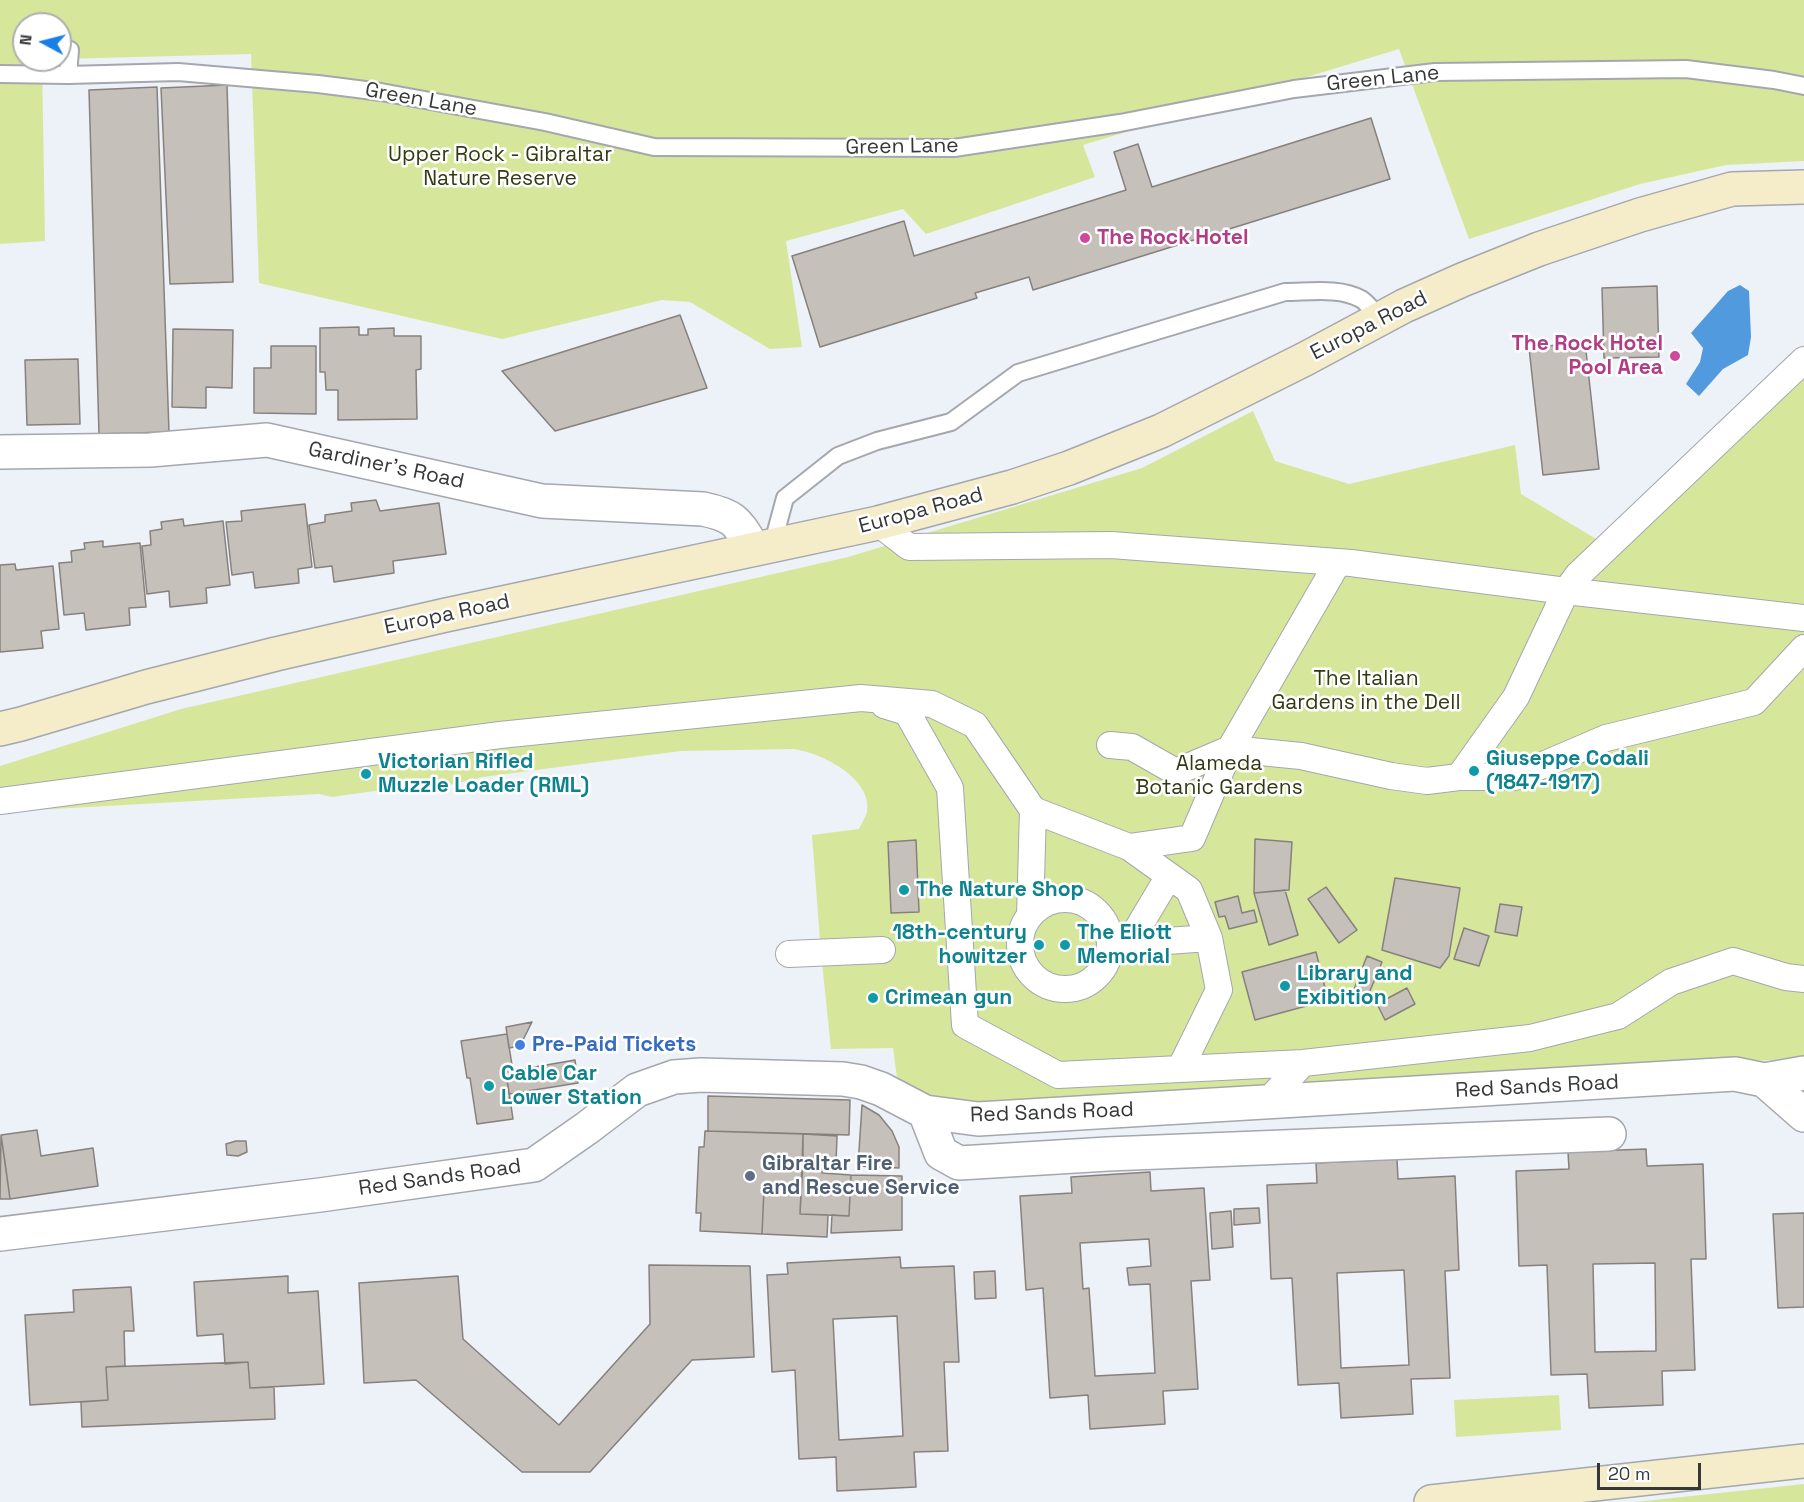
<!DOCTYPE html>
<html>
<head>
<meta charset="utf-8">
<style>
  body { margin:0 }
  #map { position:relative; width:1804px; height:1502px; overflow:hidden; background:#edf1f8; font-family:"Space Grotesk",sans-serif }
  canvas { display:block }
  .north { position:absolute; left:12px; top:12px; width:60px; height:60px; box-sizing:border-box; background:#fff; border:2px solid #aeafb0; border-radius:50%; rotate:277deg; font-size:16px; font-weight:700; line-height:24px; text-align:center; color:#353739 }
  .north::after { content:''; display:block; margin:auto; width:21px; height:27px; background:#187fe7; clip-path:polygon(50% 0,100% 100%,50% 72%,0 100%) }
  .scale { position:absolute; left:1597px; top:1463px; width:104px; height:27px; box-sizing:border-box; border:3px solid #353739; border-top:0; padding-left:8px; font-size:18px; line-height:21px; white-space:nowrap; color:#353739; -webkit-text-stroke:4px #fff; paint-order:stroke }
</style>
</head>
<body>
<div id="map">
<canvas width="1804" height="1502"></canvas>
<div class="north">N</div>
<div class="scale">20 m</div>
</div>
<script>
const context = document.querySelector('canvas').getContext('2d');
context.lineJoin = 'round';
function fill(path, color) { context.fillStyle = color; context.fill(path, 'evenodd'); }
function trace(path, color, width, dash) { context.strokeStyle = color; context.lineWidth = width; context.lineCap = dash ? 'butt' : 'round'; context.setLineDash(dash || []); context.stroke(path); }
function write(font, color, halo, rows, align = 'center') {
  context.font = font + ' "Space Grotesk",sans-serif'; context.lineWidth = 5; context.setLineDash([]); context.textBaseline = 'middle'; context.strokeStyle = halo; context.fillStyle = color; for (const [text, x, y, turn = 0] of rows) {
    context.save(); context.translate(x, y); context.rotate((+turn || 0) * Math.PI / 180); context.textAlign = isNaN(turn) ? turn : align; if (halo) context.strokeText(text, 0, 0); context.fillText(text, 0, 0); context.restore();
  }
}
const green = new Path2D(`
  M0,0H1804V161L1726,165L1640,184L1469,239L1399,49L1083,145L1095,177L926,234L903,209L786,241L802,347L770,349L690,302L662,300L502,339L259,283L251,54L60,59V24H24V60H42L45,241L0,244Z
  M1804,345V1058L980,1109L898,1085L893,1048L831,1049L821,953L812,835L859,829C861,824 866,817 867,812C873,778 820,752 793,749L681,751L483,777L411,794L374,791L332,797L319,794L0,812V766L181,709L848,557L1142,468L1253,411L1275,461L1349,484L1515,445L1521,494L1598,540Z
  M1559,1395L1561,1430L1456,1437L1454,1400Z
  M1804,1484V1502H1635Z`);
const water = new Path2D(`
  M1740,285L1749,291L1751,337L1748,355L1723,369L1699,396L1686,384L1700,362L1703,348L1691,333L1728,291Z`);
const building = new Path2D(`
  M227,85L233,282L170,284L161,88Z
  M157,87L169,432L99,434L89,90Z
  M1371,118L1390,179L1033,290L1029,277L975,293L977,298L820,347L792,256L904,221L914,256L1126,190L1114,152L1138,144L1152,187Z
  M1657,286L1659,357L1604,358L1602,288Z
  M680,315L707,388L555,431L502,371Z
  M359,327V335H368V329L394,328V336H421V369L416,370L417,419L338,420V390H326L325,372H320V328Z
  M173,329L233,330L232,388L206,387V408L172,407Z
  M1585,342L1599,469L1543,475L1529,348Z
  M271,346H316V414L254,413V368H271Z
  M78,359L80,424L27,425L25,360Z
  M376,500L380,511L439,503L446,554L393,561L394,573L334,582L332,566L315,568L309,525L325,522V515L352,511L351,503Z
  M305,504L312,567L298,569L299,583L255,588L253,572L232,575L226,522L242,521L241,511Z
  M183,519L184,526L223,521L230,585L206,588L207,603L170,607L169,591L147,594L142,546L151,545L150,531L162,529L161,522Z
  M103,541V547L140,543L146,607L129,608L130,625L86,630L84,613L64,615L59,563L72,562L71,551L85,549L84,543Z
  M15,564L16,570L53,566L59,629L41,631L43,648L0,652V565Z
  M1255,839L1292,842L1289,890L1254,893Z
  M916,840L919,912L891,913L888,842Z
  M1395,878L1460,888L1449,956L1440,968L1382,950Z
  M1326,887L1357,930L1339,943L1308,899Z
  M1285,890L1298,935L1269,945L1254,893Z
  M1238,896L1242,913L1254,910L1257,922L1229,929L1225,916L1219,917L1215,902Z
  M1500,904L1522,907L1517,936L1495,932Z
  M1464,928L1489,936L1479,966L1454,959Z
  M1316,952L1328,1000L1255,1020L1242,972Z
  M1367,956L1382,962L1367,998L1353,992Z
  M1407,988L1415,1004L1385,1020L1377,1004Z
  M532,1022L520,1046L509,1048L506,1027Z
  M507,1034L513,1071L506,1072L513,1119L477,1124L470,1078H467L461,1041Z
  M575,1060L578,1083L509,1094L506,1072Z
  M708,1096L850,1100L849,1135L708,1131Z
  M862,1105L879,1115L892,1131L899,1147V1168L858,1166Z
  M37,1130L41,1156L93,1148L98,1186L10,1199L1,1135Z
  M705,1131L803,1134L801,1191L764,1189L762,1234L700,1231L701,1213H696L699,1147H704Z
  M803,1134L837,1136L836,1163L803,1162Z
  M1,1135L5,1162L10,1199H0Z
  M236,1141H246L247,1152L238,1156L227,1155L226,1144Z
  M1646,1149L1647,1166L1703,1164L1706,1259H1691L1695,1370L1662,1371L1663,1405L1589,1408L1587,1374L1551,1375L1547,1265L1519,1266L1516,1171L1569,1169L1568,1152ZM1655,1263L1656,1351L1595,1352L1593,1264Z
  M1397,1159L1398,1179L1455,1176L1459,1270L1445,1271L1450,1378L1411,1379L1413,1414L1341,1418L1339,1383L1298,1385L1292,1278L1271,1279L1267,1185L1317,1183L1316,1163ZM1404,1270L1409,1365L1341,1368L1337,1273Z
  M803,1162L822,1163V1173L851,1175L849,1216L800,1214Z
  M1150,1172L1151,1191L1204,1188L1210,1280L1191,1281L1198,1389L1163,1391L1165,1424L1090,1429L1088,1395L1050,1398L1043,1288L1026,1290L1020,1196L1072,1193L1071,1177ZM1149,1239L1151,1266L1127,1268L1129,1285L1150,1284L1155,1373L1095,1376L1089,1288L1083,1289L1080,1243Z
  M851,1175L902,1176V1230L831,1233L832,1215L849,1216Z
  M764,1189L801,1191L800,1214L828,1215L827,1237L762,1234Z
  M1259,1208L1260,1223L1234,1225V1209Z
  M1231,1211L1233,1247L1212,1249L1210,1213Z
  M1804,1213V1307L1778,1308L1773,1214Z
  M900,1257L901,1268L954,1266L959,1362H944L948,1451L914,1452L916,1487L837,1491L836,1457L799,1459L795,1370L772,1372L767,1275L788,1274L787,1263ZM897,1316L903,1436L839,1440L833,1319Z
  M649,1265L750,1266L754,1357L692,1360L590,1472H522L416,1380L364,1383L359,1283L458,1276L463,1339L559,1425L650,1324Z
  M995,1271L996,1298L975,1299L974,1272Z
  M288,1276V1293L318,1291L324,1384L250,1388L248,1362L225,1364L223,1334L197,1336L194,1282Z
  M131,1287L134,1331H124L125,1366L106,1367L108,1400L30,1405L25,1315L74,1312L73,1290Z
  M248,1362L250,1388L274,1387L275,1419L82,1427L81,1402L108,1400L106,1367Z`);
const service = new Path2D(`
  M0,74L68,75L178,72L318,84L381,92L545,122L654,147L954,148L1120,123L1294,89L1435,72L1686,69L1774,80L1804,86
  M68,75L70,50
  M772,546L785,498L838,456L877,441L951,422L1018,373L1285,292C1309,292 1340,287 1361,299C1368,303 1374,313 1380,319`);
const pedestrian = new Path2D(`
  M878,523L909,547L1111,545L1351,563L1566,591L1804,618
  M884,705L907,712L950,788L965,1025L1058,1075L1303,1063
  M1110,745L1132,747L1176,772L1230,749L1301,756L1391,776L1427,781L1459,777H1515L1606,738L1754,702L1804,648
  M1459,777L1516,697L1566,591L1578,575L1804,360
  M0,801L500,735L861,698L932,704L975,725L1033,810L1129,847L1189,890L1209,938
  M1129,847L1192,838L1230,749L1338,562
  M1020 944a45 45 0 1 1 90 0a45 45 0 1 1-90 0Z
  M1030,916L1033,810
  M1129,943L1169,876
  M1110,945L1209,938L1219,990L1180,1069
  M789,954L882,950
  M1267,1102L1303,1063L1530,1038L1618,1016L1671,982L1733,961L1786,977L1804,979`);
const minor = new Path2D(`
  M0,452L150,450L267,440L542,501L703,509C736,516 737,522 754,549
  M1764,1080L1804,1073
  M925,1112L941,1153L959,1163L1108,1154L1609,1134
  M0,1234L320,1195L534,1165L587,1128L637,1090L674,1077L701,1075L843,1079L861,1082L881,1089L925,1112L978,1119L1735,1074L1764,1080L1804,1115`);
const secondary = new Path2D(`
  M0,729L21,724L146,687L276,654L446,615L878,523L1012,487L1069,468L1161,431L1305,359L1404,306L1462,280L1539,249L1640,215L1732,189L1804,187
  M1431,1502L1804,1461`);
const markers = [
  [1085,238,6,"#d1479c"],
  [1675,356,6,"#d1479c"],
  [1474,771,6,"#0f9aa8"],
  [366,774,6,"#0f9aa8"],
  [904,890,6,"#0f9aa8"],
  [1039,945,6,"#0f9aa8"],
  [1065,945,6,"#0f9aa8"],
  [1285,986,6,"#0f9aa8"],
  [873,998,6,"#0f9aa8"],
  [520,1045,6,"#3f7fe0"],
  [489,1086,6,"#0f9aa8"],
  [750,1176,6,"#5c6f8a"]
];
const streetNames = [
  ["Green Lane",1383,79,-6],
  ["Green Lane",421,100,10],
  ["Green Lane",902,147,-1],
  ["Europa Road",1369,326,-27],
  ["Gardiner's Road",386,466,12],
  ["Europa Road",921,511,-15],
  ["Europa Road",447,615,-12],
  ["Red Sands Road",1537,1087,-3],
  ["Red Sands Road",1052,1113,-2],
  ["Red Sands Road",440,1178,-8]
];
const parkNames = [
  ["Upper Rock - Gibraltar",500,155],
  ["Nature Reserve",500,179],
  ["The Italian",1366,679],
  ["Gardens in the Dell",1366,703],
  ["Alameda",1219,764],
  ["Botanic Gardens",1219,788]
];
const hotelNames = [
  ["The Rock Hotel",1097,238],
  ["The Rock Hotel",1663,344,"right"],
  ["Pool Area",1663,368,"right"]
];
const cultureNames = [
  ["Giuseppe Codali",1486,759],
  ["(1847-1917)",1486,783],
  ["Victorian Rifled",378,762],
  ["Muzzle Loader (RML)",378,786],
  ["The Nature Shop",916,890],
  ["18th-century",1027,933,"right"],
  ["howitzer",1027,957,"right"],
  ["The Eliott",1077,933],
  ["Memorial",1077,957],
  ["Library and",1297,974],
  ["Exibition",1297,998],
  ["Crimean gun",885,998],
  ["Cable Car",501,1074],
  ["Lower Station",501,1098]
];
const shopNames = [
  ["Pre-Paid Tickets",532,1045]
];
const serviceNames = [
  ["Gibraltar Fire",762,1164],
  ["and Rescue Service",762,1188]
];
fill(green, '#d6e79c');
fill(water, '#519add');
fill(building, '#c6c0bb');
trace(building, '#87817d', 1.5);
trace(service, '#a4a7ad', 20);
trace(pedestrian, '#a4a7ad', 28);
trace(minor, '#a4a7ad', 36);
trace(secondary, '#a4a7ad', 36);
trace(service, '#fff', 16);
trace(pedestrian, '#fff', 26);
trace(minor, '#fff', 33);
trace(secondary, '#f5ecca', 33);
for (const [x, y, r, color] of markers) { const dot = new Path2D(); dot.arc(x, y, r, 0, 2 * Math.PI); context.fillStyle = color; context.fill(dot); trace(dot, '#fff', 2); }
write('21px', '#353739', '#fff', streetNames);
write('21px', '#323a12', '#fff', parkNames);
write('bold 21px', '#b23c85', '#fff', hotelNames, 'left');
write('bold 21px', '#0d838f', '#fff', cultureNames, 'left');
write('bold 21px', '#366cbe', '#fff', shopNames, 'left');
write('bold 21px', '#4e5e75', '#fff', serviceNames, 'left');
</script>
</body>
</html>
